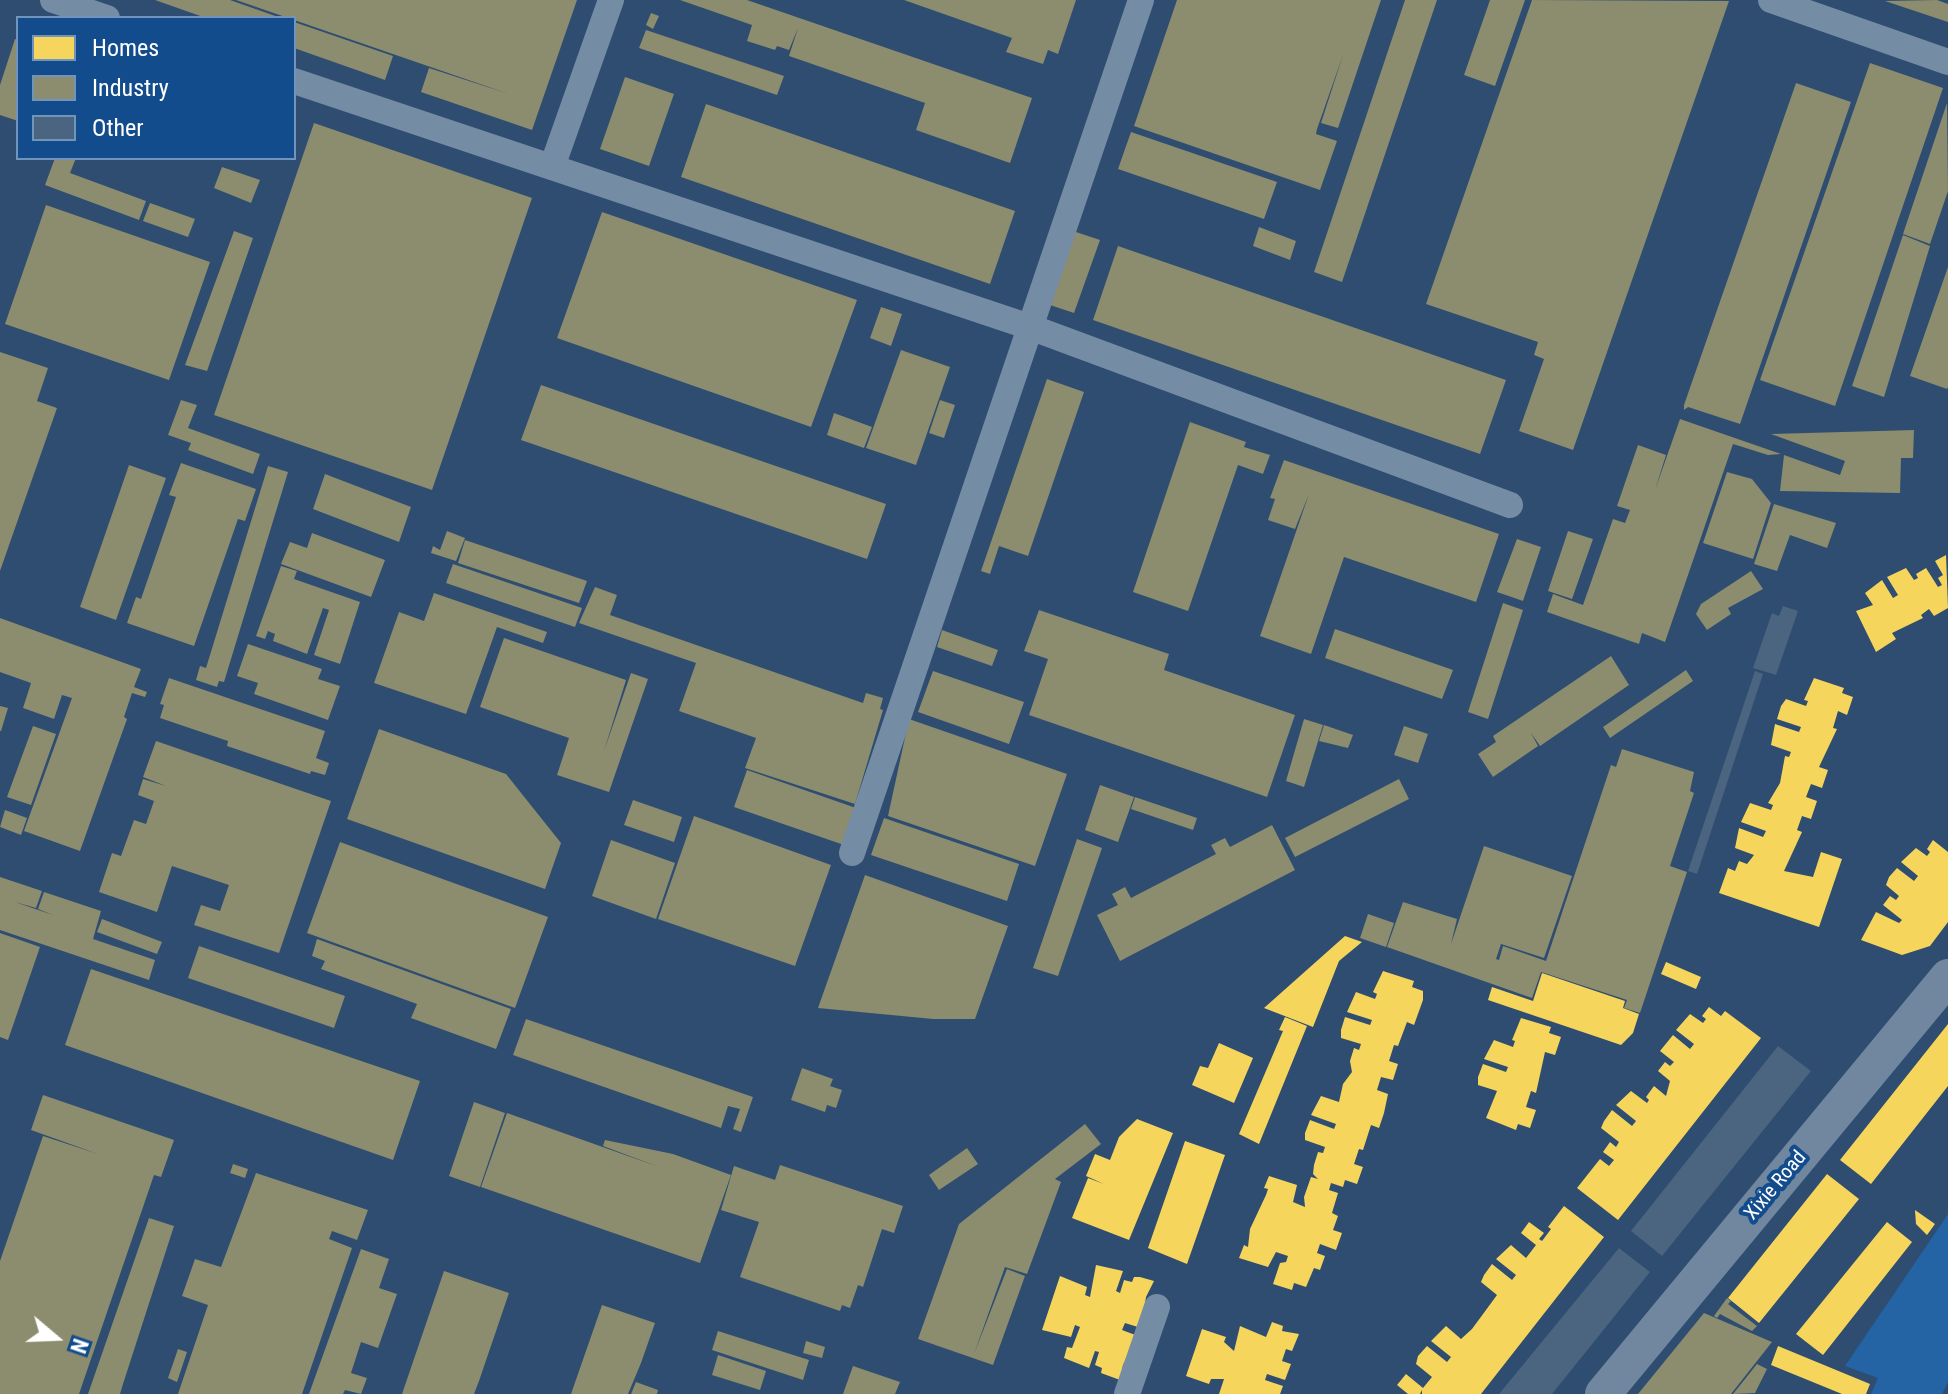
<!DOCTYPE html>
<html>
<head>
<meta charset="utf-8">
<style>
  body { margin:0 }
  #map { position:relative; width:1948px; height:1394px; overflow:hidden; background:#2e4d70; font-family:"Roboto Condensed",sans-serif }
  canvas { display:block }
  .legend { position:absolute; left:16px; top:16px; width:280px; height:144px; box-sizing:border-box; background:#124c8c; border:2px solid #7194ba; margin:0; padding:10px 14px; list-style:none; font-size:24px; color:#fff }
  .legend li { display:flex; align-items:center; gap:16px; height:40px }
  .legend b { width:40px; border:2px solid #7194ba }
  .north { position:absolute; left:16px; top:1298px; width:80px; height:80px; -webkit-text-stroke:6px #124c8c; paint-order:stroke; rotate:109deg; font-size:22px; font-weight:700; line-height:32px; text-align:center; color:#fff }
  .north::after { content:''; display:block; margin:auto; width:28px; height:36px; background:#fff; clip-path:polygon(50% 0,100% 100%,50% 72%,0 100%) }
</style>
</head>
<body>
<div id="map">
<canvas width="1948" height="1394"></canvas>
<ul class="legend">
<li><b style="height:22px;background:#f6d55c"></b>Homes</li>
<li><b style="height:22px;background:#8c8c6e"></b>Industry</li>
<li><b style="height:22px;background:#4b6480"></b>Other</li>
</ul>
<div class="north">N</div>
</div>
<script>
const context = document.querySelector('canvas').getContext('2d');
context.lineJoin = 'round';
function fill(path, color) { context.fillStyle = color; context.fill(path, 'evenodd'); }
function trace(path, color, width, dash) { context.strokeStyle = color; context.lineWidth = width; context.lineCap = dash ? 'butt' : 'round'; context.setLineDash(dash || []); context.stroke(path); }
function write(font, color, halo, rows, align = 'center') {
  context.font = font + ' "Roboto Condensed",sans-serif'; context.lineWidth = 8; context.setLineDash([]); context.textBaseline = 'middle'; context.strokeStyle = halo; context.fillStyle = color; for (const [text, x, y, turn = 0] of rows) {
    context.save(); context.translate(x, y); context.rotate((+turn || 0) * Math.PI / 180); context.textAlign = isNaN(turn) ? turn : align; if (halo) context.strokeText(text, 0, 0); context.fillText(text, 0, 0); context.restore();
  }
}
const green = new Path2D(`
  M1948,1214V1382L1942,1394H1871L1878,1378L1845,1366Z`);
const homes = new Path2D(`
  M1946,555L1948,608L1934,616L1929,609L1921,615L1923,618L1892,633L1896,639L1876,652L1856,611L1873,605L1865,593L1882,580L1893,598L1898,595L1887,577L1906,568L1914,580L1918,578L1916,574L1926,568L1938,587L1942,585L1938,578L1943,575L1935,561Z
  M1814,678L1844,688L1842,693L1853,697L1847,715L1838,711L1833,728L1837,729L1819,767L1828,770L1822,788L1811,784L1806,797L1817,801L1811,819L1802,816L1797,830L1802,832L1784,871L1813,877L1821,852L1842,859L1819,927L1719,893L1728,868L1735,871L1739,861L1747,864L1754,855L1735,848L1739,828L1763,837L1766,831L1741,822L1750,803L1771,810L1773,805L1768,803L1780,783L1785,756L1789,757L1791,752L1771,745L1775,724L1799,732L1801,727L1777,719L1781,706L1786,699L1806,706L1808,701L1804,700Z
  M1933,840L1948,852V922L1930,946L1902,955L1861,940L1876,912L1899,923L1902,920L1883,905L1890,896L1896,900L1899,896L1886,885L1889,877L1897,868L1914,881L1918,876L1901,862L1916,848L1927,856L1930,852L1927,849Z
  M1345,936L1362,942L1339,961L1313,1027L1264,1008Z
  M1666,962L1701,977L1696,989L1661,974Z
  M1383,971L1414,981L1412,987L1423,991V1000L1414,1025L1407,1022L1398,1046L1394,1045L1389,1061L1398,1064L1393,1080L1381,1077L1377,1090L1388,1094L1384,1113L1379,1128L1371,1125L1363,1150L1359,1149L1354,1164L1363,1167L1357,1184L1345,1180L1343,1187L1331,1183L1329,1190L1338,1193L1332,1213L1338,1216L1333,1230L1342,1233L1336,1250L1320,1244L1317,1253L1325,1256L1320,1270L1314,1268L1306,1287L1294,1283L1292,1290L1273,1284L1280,1263L1286,1262L1288,1256L1276,1252L1268,1267L1239,1258L1244,1245L1248,1247L1250,1229L1266,1195L1268,1189L1264,1188L1269,1176L1297,1185L1293,1202L1305,1207L1304,1197L1311,1177L1318,1179L1313,1174L1314,1165L1318,1152L1323,1153L1325,1147L1305,1140V1133L1310,1120L1334,1129L1336,1124L1311,1115L1321,1096L1339,1102L1343,1084L1352,1072L1350,1061L1354,1048L1359,1050L1361,1044L1341,1038V1030L1345,1017L1370,1025L1372,1020L1347,1012L1356,992L1375,999L1377,994L1373,992Z
  M1542,973L1625,1001L1623,1008L1639,1014L1633,1033L1621,1045L1488,1000L1492,987L1533,1001Z
  M1709,1007L1721,1016L1725,1011L1761,1038L1618,1220L1577,1188L1600,1159L1609,1166L1614,1160L1603,1152L1610,1142L1616,1147L1619,1142L1601,1128L1604,1121L1612,1110L1632,1126L1636,1121L1616,1105L1631,1091L1647,1103L1649,1100L1646,1097L1654,1086L1666,1096L1670,1081L1658,1071L1665,1062L1670,1066L1674,1062L1660,1051L1673,1035L1690,1049L1694,1044L1676,1030L1690,1014L1703,1023L1706,1019L1702,1016Z
  M1285,1017L1307,1026L1259,1144L1239,1134L1283,1031L1279,1030Z
  M1521,1018L1551,1027L1549,1033L1561,1037L1555,1055L1545,1052L1536,1093L1531,1091L1526,1107L1536,1110L1530,1128L1518,1124L1516,1130L1486,1118L1497,1091L1478,1085V1077L1483,1064L1506,1072L1508,1067L1484,1059L1494,1040L1513,1047L1515,1041L1512,1040Z
  M1948,1024V1086L1871,1184L1840,1160Z
  M1219,1043L1253,1058L1234,1103L1192,1085L1200,1066L1208,1068Z
  M1137,1119L1173,1133L1129,1240L1072,1218L1088,1178L1104,1184L1086,1176L1095,1154L1110,1160L1119,1137Z
  M1185,1141L1225,1155L1187,1264L1148,1248Z
  M1827,1174L1859,1199L1759,1323L1728,1298Z
  M1564,1206L1604,1237L1481,1394H1422V1390L1420,1394H1408L1397,1385L1406,1374L1423,1388L1432,1377L1416,1364L1418,1356L1427,1346L1447,1362L1451,1357L1431,1341L1446,1326L1461,1339L1472,1329L1497,1295L1481,1282L1484,1275L1492,1264L1512,1280L1516,1275L1496,1259L1511,1245L1526,1258L1536,1245L1521,1233L1529,1222L1544,1233L1539,1239L1542,1241L1551,1229L1548,1227Z
  M1915,1210L1935,1224L1927,1235L1916,1224Z
  M1887,1222L1912,1242L1823,1355L1796,1334Z
  M1096,1265L1123,1271L1116,1291L1120,1293L1124,1280L1132,1282L1134,1277H1140L1154,1281L1146,1297L1141,1328L1125,1323L1122,1330L1138,1336L1123,1365L1120,1380L1101,1373L1102,1368L1095,1365L1099,1352L1095,1351L1089,1368L1064,1358L1067,1347L1072,1348L1080,1327L1075,1325L1071,1337L1042,1330L1060,1276L1087,1287L1085,1295L1090,1297Z
  M1272,1322L1283,1326L1282,1331L1299,1334L1292,1351L1286,1349L1282,1361L1291,1364L1285,1380L1267,1374L1265,1380L1283,1386L1280,1394H1219L1224,1379H1211L1209,1384L1186,1376L1202,1329L1226,1337L1224,1342L1234,1351L1240,1326L1266,1337Z
  M1778,1346L1870,1384L1866,1394H1842L1771,1365Z`);
const industry = new Path2D(`
  M155,0H230L281,18H206Z
  M236,0H577L532,130L421,92L429,68L509,94Z
  M680,0H747L1032,98L1010,163L916,130L925,103L789,56L798,28L789,50L777,46L775,50L747,41L752,25Z
  M904,0H1076L1058,54L1048,50L1043,64L1006,52L1012,38Z
  M1177,0H1381L1338,128L1321,123L1343,55L1317,129L1316,134L1337,141L1320,190L1134,126Z
  M1405,0H1437L1342,282L1314,272Z
  M1490,0H1525L1495,86L1464,75Z
  M1532,0L1729,1L1573,450L1519,431L1544,359L1534,355L1538,342L1426,304Z
  M1937,0L1948,4V22L1885,1Z
  M651,13L659,16L653,29L646,25Z
  M294,22L393,56L385,80L294,48Z
  M646,30L784,76L777,95L639,48Z
  M15,39L18,40V121L0,115V85Z
  M1870,63L1943,88L1835,406L1760,380Z
  M625,77L674,94L649,166L600,149Z
  M1796,83L1851,102L1740,424L1688,407L1684,410V405Z
  M1947,103L1948,191L1930,244L1903,234Z
  M706,104L1015,211L990,284L681,177Z
  M314,123L532,198L432,490L214,415Z
  M1131,132L1277,182L1264,219L1118,169Z
  M55,158H76L70,173L146,201L139,220L45,185Z
  M222,167L260,180L251,203L214,188Z
  M150,203L195,219L188,237L143,221Z
  M46,205L210,262L169,380L5,324Z
  M602,212L857,300L811,427L557,338Z
  M1259,227L1296,241L1290,260L1253,246Z
  M234,231L253,238L207,371L185,365Z
  M1073,231L1100,240L1074,313L1047,304Z
  M1903,235L1930,246L1884,397L1852,386Z
  M1118,246L1506,380L1480,454L1093,320Z
  M1948,267V387L1947,389L1910,376Z
  M881,307L902,314L891,346L870,338Z
  M901,350L950,367L916,465L866,448Z
  M0,352L48,368L37,401L57,408L0,571Z
  M1047,379L1084,392L1028,556L999,546L990,574L981,571Z
  M541,385L886,504L867,559L521,440Z
  M181,400L197,405L188,428L260,454L253,474L188,450L191,443L168,435Z
  M940,400L955,405L944,438L929,433Z
  M834,413L872,427L864,448L827,435Z
  M1680,419L1781,454L1768,455L1733,444L1665,642L1642,633L1639,644L1547,612L1553,594L1583,605L1613,519L1625,523L1630,510L1617,506L1638,445L1666,455L1655,490Z
  M1190,422L1246,442L1244,447L1270,455L1263,474L1238,465L1188,611L1133,592Z
  M1914,430L1913,458H1901L1900,493L1780,491L1784,455L1840,475L1845,461L1771,434Z
  M1284,460L1499,534L1476,602L1344,557L1311,654L1260,636L1309,494L1295,529L1268,520L1275,499L1270,498Z
  M181,463L256,489L245,521L238,519L194,646L127,623L136,597L141,599L176,497L169,495Z
  M129,465L166,478L116,620L80,607Z
  M268,466L288,472L224,682L219,681L217,687L196,680L200,666L206,668Z
  M1727,472L1752,479L1771,503L1753,559L1703,543Z
  M325,474L411,507L399,542L313,509Z
  M1774,504L1836,523L1827,548L1790,535L1777,571L1754,564Z
  M447,531L465,538L456,561L431,553L433,546L440,550Z
  M1568,531L1593,539L1572,599L1548,591Z
  M312,533L385,560L371,597L281,564L290,542L307,548Z
  M1517,539L1541,547L1523,601L1497,592Z
  M465,540L587,581L579,603L458,563Z
  M453,564L582,608L575,627L446,583Z
  M281,566L297,571L294,579L360,602L340,664L314,655L329,610L323,608L307,654L273,641L275,634L268,631L265,639L256,636Z
  M1751,571L1763,589L1728,608L1731,614L1707,630L1696,614L1701,604Z
  M595,587L617,595L610,615L863,703L866,693L883,698L880,709L883,710L855,804L745,768L756,738L679,711L696,663L579,623Z
  M434,593L547,632L543,643L497,627L466,714L374,683L399,612L424,621Z
  M1503,603L1523,610L1488,719L1468,712Z
  M1039,610L1169,654L1164,670L1295,715L1267,797L1029,715L1048,659L1024,651Z
  M0,618L141,669L134,687L147,692L145,697L132,693L124,717L127,719L80,851L24,831L72,698L62,695L54,719L23,708L31,683L0,672Z
  M1335,629L1453,670L1442,699L1325,658Z
  M942,630L998,650L992,666L937,647Z
  M504,638L626,680L604,751L631,673L648,679L609,792L557,775L569,738L480,707Z
  M248,644L322,669L318,679L340,686L328,720L254,694L258,683L237,676Z
  M1611,656L1629,685L1540,746L1531,733L1538,746L1493,777L1478,754L1496,742L1493,736Z
  M1686,670L1693,681L1610,738L1603,727Z
  M933,671L1024,702L1009,744L918,712Z
  M169,678L325,731L316,758L329,763L325,775L311,771L310,774L227,746L228,741L160,718L164,705L160,704Z
  M0,706L8,708L1,731H0Z
  M909,719L1067,774L1035,866L888,816Z
  M1304,719L1323,725L1304,787L1286,781Z
  M1324,725L1353,735L1348,748L1319,741Z
  M33,726L56,734L31,805L7,797Z
  M1404,726L1428,734L1418,763L1394,755Z
  M379,729L506,774L561,843L545,889L347,819Z
  M156,741L331,801L279,953L194,925L201,905L220,911L229,885L172,866L157,912L99,892L112,853L121,856L134,820L146,824L154,801L138,795L143,779L166,786L143,777Z
  M1622,749L1694,772L1690,791L1694,793L1670,866L1687,872L1640,1013L1624,1008L1627,1000L1541,972L1532,998L1387,947L1403,902L1457,919L1451,944L1484,846L1572,876L1544,958L1501,944L1496,959L1499,960L1503,946L1546,961L1611,765L1616,767Z
  M747,770L856,808L844,845L734,807Z
  M1399,779L1409,799L1295,857L1285,838Z
  M1100,785L1134,797L1118,842L1085,830Z
  M1135,797L1197,818L1193,830L1131,809Z
  M633,800L682,817L674,842L624,825Z
  M5,810L27,818L21,835L0,827Z
  M694,816L831,865L795,966L658,919Z
  M884,818L1019,864L1007,901L871,855Z
  M1272,825L1295,870L1120,961L1097,915L1118,905L1112,894L1125,887L1131,898L1216,854L1211,845L1225,838L1230,847Z
  M1077,839L1102,848L1058,976L1033,968Z
  M611,840L675,863L656,919L592,896Z
  M340,842L548,917L515,1008L307,933Z
  M865,875L1008,926L975,1019H933L818,1008Z
  M0,877L42,891L36,908L15,902L53,915L38,909L44,892L101,911L93,939L155,960L149,980L0,930Z
  M1368,914L1394,923L1386,947L1360,938Z
  M102,919L162,942L157,954L97,932Z
  M0,933L40,947L8,1040L0,1037Z
  M317,939L511,1009L496,1049L411,1018L417,1004L321,969L325,961L312,956Z
  M199,946L345,996L334,1028L188,978Z
  M91,969L420,1081L393,1160L65,1045Z
  M526,1019L753,1097L741,1132L733,1129L740,1109L728,1106L721,1128L513,1055Z
  M802,1068L833,1079L830,1086L842,1090L836,1108L827,1105L825,1112L791,1100Z
  M43,1095L174,1140L161,1177L154,1175L79,1394H0V1261L43,1136L98,1154L31,1130Z
  M474,1102L505,1113L480,1187L449,1176Z
  M507,1113L659,1167L603,1146L605,1140L673,1154L731,1175L700,1263L481,1187Z
  M1085,1124L1101,1144L1055,1179L1061,1182L1027,1274L1005,1267L974,1354L1007,1269L1025,1276L993,1365L918,1339L959,1224Z
  M967,1148L978,1164L939,1190L929,1175Z
  M233,1164L248,1169L245,1178L230,1173Z
  M780,1165L903,1206L894,1233L882,1229L863,1287L858,1285L850,1308L842,1305L840,1311L740,1277L759,1222L721,1210L734,1166L775,1180Z
  M256,1173L368,1210L357,1240L332,1231L329,1239L352,1248L302,1394H178L208,1305L182,1296L195,1259L221,1267Z
  M149,1218L174,1226L123,1384L120,1394H88Z
  M361,1249L389,1259L379,1288L397,1294L378,1348L361,1342L351,1373L367,1378L361,1394L345,1390L343,1394H309Z
  M444,1271L509,1293L479,1381L474,1394H402Z
  M1727,1298L1731,1301L1728,1304L1757,1326L1752,1331L1720,1314L1717,1318L1714,1316Z
  M602,1305L655,1323L641,1363L628,1394H571Z
  M1704,1313L1772,1342L1731,1394H1638Z
  M718,1331L809,1360L803,1380L712,1350Z
  M806,1341L825,1347L822,1358L803,1353Z
  M178,1349L187,1352L177,1382L168,1378Z
  M718,1355L766,1371L760,1390L712,1375Z
  M1757,1364L1767,1369L1755,1393L1733,1394Z
  M853,1366L900,1382L895,1394H843Z
  M636,1382L658,1390L657,1394H631Z`);
const building = new Path2D(`
  M1783,606L1798,611L1776,675L1753,668L1772,613L1779,616Z
  M1755,671L1763,674L1697,874L1688,871Z
  M1778,1046L1811,1071L1662,1256L1631,1231Z
  M1619,1248L1650,1272L1552,1394H1499Z`);
const street = new Path2D(`
  M53,0L107,18
  M1771,0L1948,62
  M294,81L1030,327L1510,505
  M552,167L611,0
  M852,853L1141,0
  M1127,1394L1157,1307`);
const secondary = new Path2D(`
  M1603,1394L1948,977`);
const streetNames = [
  ["Xixie Road",1776,1186,-50]
];
fill(green, '#2463a4');
fill(homes, '#f6d55c');
fill(industry, '#8c8c6e');
fill(building, '#4b6480');
trace(street, '#758ca5', 26);
trace(secondary, '#7187a0', 36);
write('20px', '#fff', '#124c8c', streetNames);
</script>
</body>
</html>
